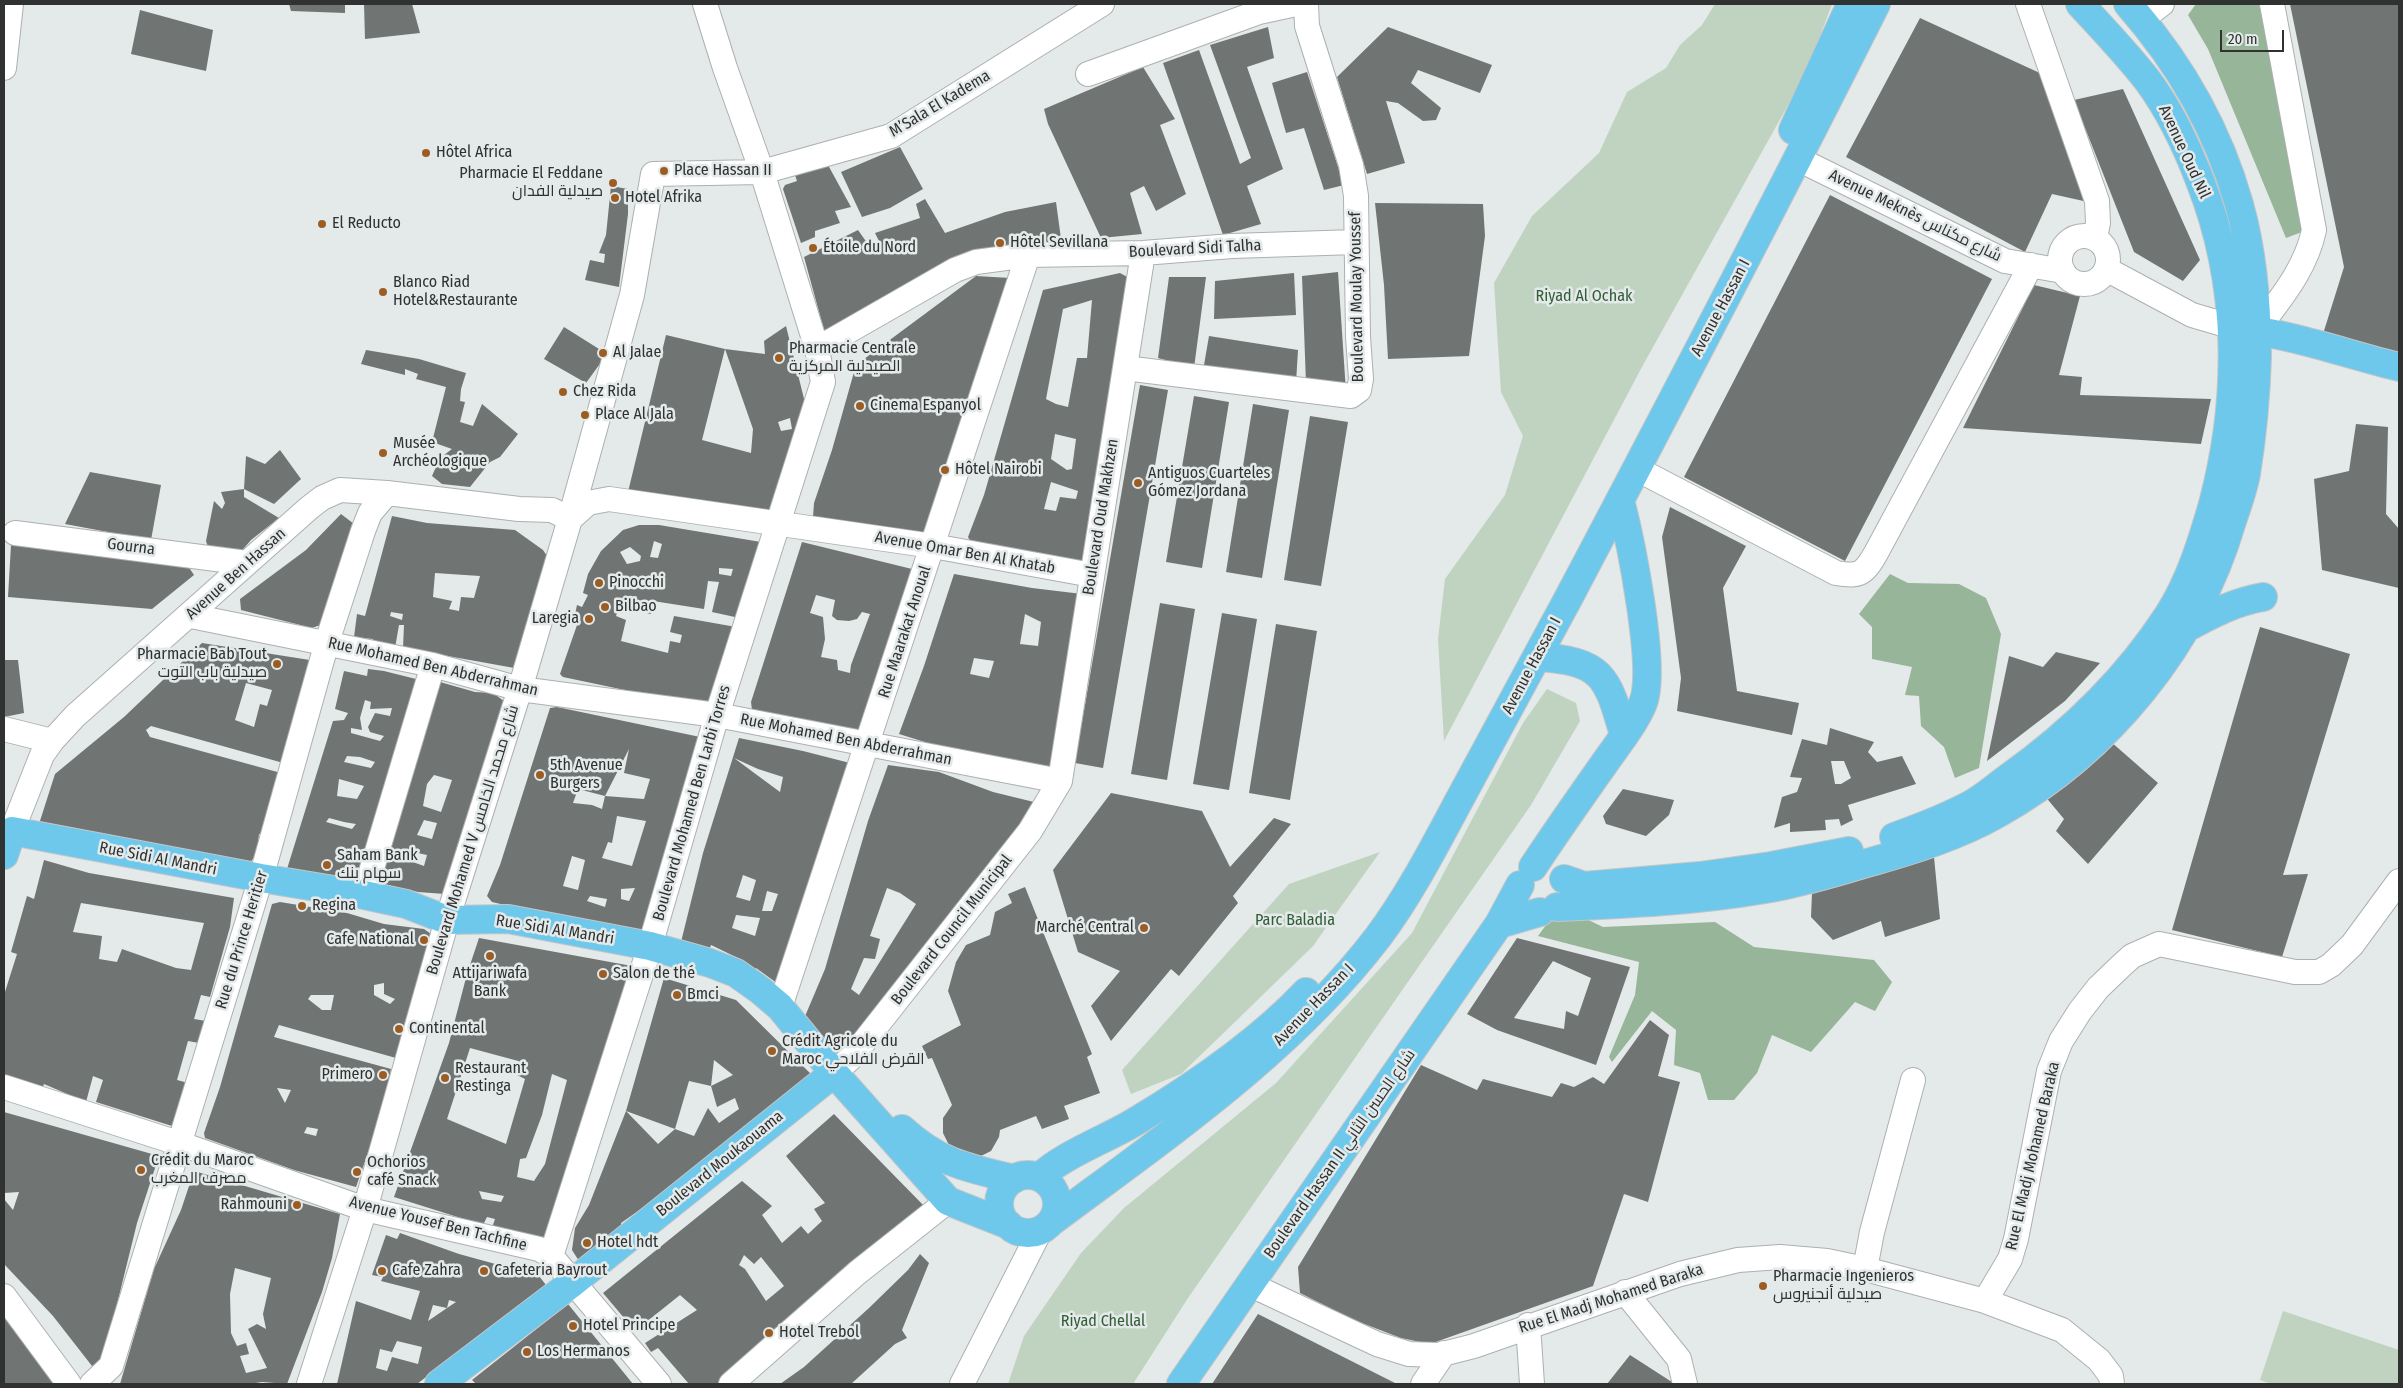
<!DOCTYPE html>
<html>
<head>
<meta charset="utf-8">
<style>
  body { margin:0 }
  #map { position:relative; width:2403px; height:1388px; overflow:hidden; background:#e4e9e9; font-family:"Fira Sans Condensed",sans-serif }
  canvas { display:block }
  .frame { position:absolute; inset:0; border:5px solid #303232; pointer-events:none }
  .scale { position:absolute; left:2220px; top:30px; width:64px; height:22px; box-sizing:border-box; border:2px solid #303232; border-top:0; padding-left:6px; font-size:15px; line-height:18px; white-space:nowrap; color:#303232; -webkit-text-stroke:4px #e4e9e9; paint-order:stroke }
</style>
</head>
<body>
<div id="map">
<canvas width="2403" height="1388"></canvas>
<div class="frame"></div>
<div class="scale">20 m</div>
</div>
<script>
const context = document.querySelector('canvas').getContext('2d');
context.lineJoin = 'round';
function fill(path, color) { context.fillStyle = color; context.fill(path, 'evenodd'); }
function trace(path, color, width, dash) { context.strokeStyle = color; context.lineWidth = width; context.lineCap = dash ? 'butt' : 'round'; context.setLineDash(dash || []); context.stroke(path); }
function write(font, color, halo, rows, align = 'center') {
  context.font = font + ' "Fira Sans Condensed",Cairo,sans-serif'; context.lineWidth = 5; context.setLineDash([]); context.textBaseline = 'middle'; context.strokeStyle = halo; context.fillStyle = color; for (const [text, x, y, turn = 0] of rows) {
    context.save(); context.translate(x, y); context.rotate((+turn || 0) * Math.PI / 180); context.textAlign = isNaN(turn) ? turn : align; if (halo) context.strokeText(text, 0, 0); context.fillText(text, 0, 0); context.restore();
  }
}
const green = new Path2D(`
  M1715,4H1832L1807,71L1643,365L1444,741L1438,639L1445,579L1505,495L1523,436L1501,392L1494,283L1532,216L1599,153L1627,92L1666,68L1680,45L1702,25Z
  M1547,689L1576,703L1580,721L1531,805L1188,1298L1133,1384H1008L1024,1336L1081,1253L1124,1208L1276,1083L1412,933L1523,723Z
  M1380,852L1313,946L1236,1021L1181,1074L1131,1094L1122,1070L1289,884Z
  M2283,1311L2399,1350V1384H2271L2260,1380Z`);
const forest = new Path2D(`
  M2196,4H2259L2299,191L2302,232L2286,238L2208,49L2188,15Z
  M1890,574L1908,583L1959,584L1986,598L2001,634L1979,768L1955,778L1944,747L1921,726L1919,696L1905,695L1912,667L1872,659V627L1859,614Z
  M1580,916L1603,927L1715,922L1754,947L1874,960L1892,982L1875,1011L1855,1002L1811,1052L1772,1035L1757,1073L1734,1100H1708L1700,1073L1674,1065L1676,1030L1652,1011L1612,1062L1609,1057L1635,995L1639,962L1538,936L1549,921Z`);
const building = new Path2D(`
  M289,4H345V13L291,11Z
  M364,4H412L420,33L365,39Z
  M2290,4H2399V353L2323,334L2344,267Z
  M140,10L213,30L206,71L131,54Z
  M1920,18L2042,74L2088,202L2052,194L2025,252L1846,157Z
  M1268,27L1274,58L1247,67L1283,169L1247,186L1261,224L1223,235L1163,63L1199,50L1240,164L1251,158L1210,45Z
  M1388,27L1492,65L1480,93L1418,70L1411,83L1441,108L1436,120L1423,121L1398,103L1386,101L1405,163L1367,174L1337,77Z
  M1143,67L1175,119L1160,125L1186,194L1156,211L1144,186L1130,193L1142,234L1101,238L1048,124L1044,109Z
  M1307,72L1344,185L1324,190L1304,128L1286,133L1272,83Z
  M2123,89L2200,260L2183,281L2134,252L2074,100Z
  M900,147L923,189L890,208L862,217L841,172Z
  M828,165L851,207L835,211L840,223L815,231V237L801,243L783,189L785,185L797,181L795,175Z
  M611,186L628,189V214L619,287L585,280L590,260L604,263L605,254L599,253L606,235Z
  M1830,195L1992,279L1845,561L1684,477Z
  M925,199L945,233L1005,212L1056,202L1062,246L960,258L834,333L824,330L804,257L858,230L870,247L880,243L875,233L920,218L916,204Z
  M1375,203L1483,204L1485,236L1469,356L1388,359L1384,285Z
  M1338,272L1346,392L1306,383L1302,276Z
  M1120,273L1131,279L1090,564L972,545L968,537L984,495L1043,290ZM1092,300L1087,358H1077L1068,407L1056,404L1046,399L1063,309ZM1055,434L1076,439L1072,469L1067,470L1051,459ZM1051,482L1078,491L1076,499L1060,497L1056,511L1044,509Z
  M1294,273L1296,315L1214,319L1215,281Z
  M976,276L1010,278L930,535L813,517L814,503L832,450L856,365Z
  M1169,277H1206L1194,368L1158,358Z
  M2034,285L2080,296L2059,375L2082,377L2080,395L2211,399L2201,444L1963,428Z
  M786,326L808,415L777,515L628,492L666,335L725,349L702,440L751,453L753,429L725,349L765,354L764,341ZM790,418L792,429L781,431L778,422Z
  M564,327L607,354L586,383L544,359Z
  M1209,336L1298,350L1296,383L1204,365Z
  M366,350L419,359L466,373L461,389L460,401L465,402L460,422L473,426L482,404L518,434L500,457L490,462L470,487L442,484L432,476L440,458L452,449L432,442L446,387L416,379L418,374L405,369V375L361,364Z
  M1140,385L1168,390L1103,768L1075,763Z
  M1194,396L1229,402L1202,568L1166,562Z
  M1253,404L1289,410L1262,578L1226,572Z
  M1310,416L1348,422L1321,586L1284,580Z
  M2356,424L2388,427L2386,514L2399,529V588L2322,570L2314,479L2349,471Z
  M280,450L301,479L274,504L244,489L246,456L265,464Z
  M90,472L161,485L151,540L65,524Z
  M244,489V497L279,518L251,540L239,554L210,553L206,541L214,501L222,509L225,503L221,492Z
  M1670,507L1746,546L1723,588L1737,691L1799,703L1792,735L1677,711L1681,678L1662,537Z
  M341,514L358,527L323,624L312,628L241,610L240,599L306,550Z
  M392,516L427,523L515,530L543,550L551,562L520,669L403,648L404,625H399L395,648L371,645L373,639L354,637L357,614L365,616ZM435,573L480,576L474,598L461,597L459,611L449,609L452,601L433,597ZM391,612L403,614L402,620L390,616Z
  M639,525H659L767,543L744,619L712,612L719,582L708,581L704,609L653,601L651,614L619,607L616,616L626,620L621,641L668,653L670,641L680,643L682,635L670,632L674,616L736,627L715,709L563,677L560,674L577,625L573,624L577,605L582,607L588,595L583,593L588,574L601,551L623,530ZM654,541L662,544L658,558L650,557ZM630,547L641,556L640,561L627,564L620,552ZM719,568L733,569L731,576L719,574Z
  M802,542L912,569L881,671L867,734L752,710L751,702ZM816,595L835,600L832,616L837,620L849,621L857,619L862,612L870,614L851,665L850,673L838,670L837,660L821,657L825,639L823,617L810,613Z
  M11,545L188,566L194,575L152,609L8,597Z
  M954,574L1032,588L1082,594L1053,772L954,751L899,734L924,666ZM1025,614L1041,622L1038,646L1020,644ZM974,658L994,661L989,678L970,674Z
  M1160,603L1195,609L1167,780L1131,774Z
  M1222,613L1257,619L1229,790L1193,784Z
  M1276,624L1317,631L1290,800L1249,793Z
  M2260,627L2350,654L2283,875L2308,874L2282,957L2172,930Z
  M202,643L316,661L287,764L151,726L146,730L150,737L281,773L265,834H259L257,853L250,863L39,824L55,774L124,717ZM246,683L272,690L267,706L260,704L254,727L235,720Z
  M2056,652L2100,663L2065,701L1987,761L2009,656L2043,667Z
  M4,660H18L24,713L4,717Z
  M368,669L384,671L420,680L361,877L354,881L287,869L333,721L344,720L348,713L335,709L344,671L367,676ZM365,700L371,702L370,709L392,708L390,716L375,713L368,727L370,732L384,736L380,741L351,733V728L362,730L360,718ZM347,756L360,757L375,762L371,768L344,762ZM339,779L364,786L357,799L337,796ZM329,818L344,822L356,824L352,829L326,822Z
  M440,682L475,692L493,693L508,704L445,894L418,892L378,883ZM434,775L452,780L441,812L423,806L427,784ZM424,820L437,823L432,839L417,835ZM413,852L427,855L424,866L410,861Z
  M557,707L705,738L643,930L539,913L492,902L487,896L500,865L550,708ZM629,749L624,773L650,779L644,799L605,796L602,809L592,805L573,803L578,789L605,796ZM617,816L646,821L632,866L602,858L608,842L612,843ZM572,856L585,860L578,890L563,886ZM635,888L629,901L621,899V889ZM590,896L607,899L605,907L587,901Z
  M1830,728L1874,742L1868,752L1877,762L1902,756L1916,784L1848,805L1853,820L1841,826L1839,819L1825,820L1826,830L1790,832V823L1774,828L1782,797L1797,792L1802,778L1790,777L1802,739L1827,745ZM1831,761H1844L1851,778L1841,784H1835Z
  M739,738L803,751L846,762L856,767L781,986L756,968L752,974L738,964L740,959L711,945L709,951L681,942L703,853ZM734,758L758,769L783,777L780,792ZM743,875L756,880L750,901L736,897ZM767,891L778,894L772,911H762ZM736,915L760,918L755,936L732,928Z
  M2110,741L2158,783L2088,864L2056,831L2064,819L2044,795Z
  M888,765L939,772L993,792L1038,803L840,1058L803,1021L825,969L868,821ZM887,888L900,893L916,904L859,995L851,989L864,958L875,959L880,939L870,936Z
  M1623,789L1674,800L1669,815L1646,836L1606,824L1603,816Z
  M1111,793L1202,811L1230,867L1274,818L1291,824L1233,896L1238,903L1179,976L1171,969L1111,1041L1091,1006L1120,971L1078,952L1053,870Z
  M1934,857L1940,919L1885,937L1881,921L1833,940L1811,917L1812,893Z
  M44,860L89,873L234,898L230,927L210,997L201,995L194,1019L206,1021L199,1043L188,1041L177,1080L188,1083L172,1126L96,1102L103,1080L93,1076L86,1102L44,1084L41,1091L4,1079V995L17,954L11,952L27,896L34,899ZM81,903L204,923L191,970L176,968L122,949L117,962L99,959L102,936L73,932Z
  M1025,887L1092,1054L1087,1057L1100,1093L1064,1106L1069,1119L1042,1129L1036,1116L1000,1130L999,1137L991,1151L977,1158L950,1147L943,1133V1118L952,1105L932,1058L928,1059L922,1046L961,1025L948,991L956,962L966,945L990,935L995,912L1012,903L1008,894Z
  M280,902L347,913L384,924L424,929L434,936L396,1058L279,1025L274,1037L391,1069L379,1121L356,1187L294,1170L205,1138L204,1133L220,1087L272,904ZM384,983V994L395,999L390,1004L374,995V985ZM311,995H334L331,1010H322L308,999ZM277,1088L291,1090L285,1103ZM307,1127L318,1129L316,1136L304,1133Z
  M479,938L632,966L546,1247L492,1228L495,1219L487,1217L483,1225L394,1197L449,1043L467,974ZM470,1048L522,1062L517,1075L525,1079L506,1144L447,1119ZM552,1074L567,1080L545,1164L534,1181L517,1177L520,1159L526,1158L542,1115ZM479,1191L504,1196L501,1202L482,1199Z
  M1517,938L1630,967L1596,1065L1497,1030L1467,1014ZM1553,961L1591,978L1578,1016L1566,1011L1564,1029L1514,1018Z
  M664,978L736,1000L816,1079L688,1176L621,1223L622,1229L579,1261L572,1250L575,1228L589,1205L626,1111L658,1144L675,1129L626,1111ZM714,1060L733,1075L711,1086ZM689,1081L711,1086L717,1107L735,1098L739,1109L719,1123L708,1108L694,1136L675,1129Z
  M1650,1020L1669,1035L1658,1076L1680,1082L1648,1202L1624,1194L1593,1286L1430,1344L1401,1338L1354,1320L1300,1293L1298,1267L1421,1065L1477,1090L1483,1079L1552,1097L1561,1083L1574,1087L1593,1077L1604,1084Z
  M4,1112L159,1156L137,1223L103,1361L92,1366L53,1316L4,1264V1199L13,1210L19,1192L4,1193Z
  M834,1114L925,1207L719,1384H689L658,1348L651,1352L645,1343L697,1310L680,1295L635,1331L603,1293L742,1181L772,1206L762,1215L782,1243L801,1226L808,1234L822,1221L814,1209L825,1203L786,1156ZM744,1255L754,1264L761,1257L784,1286L766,1301L745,1269L739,1265Z
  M194,1171L340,1214L332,1258L322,1292L287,1384L262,1382L249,1384H120L154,1269L181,1210ZM235,1268L271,1278L263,1314L266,1329L257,1324L248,1329L267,1368L246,1373L240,1356L249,1354L246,1343L237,1346L231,1333L230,1294Z
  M400,1233L459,1254L539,1276L546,1285L417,1384H337L356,1301L411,1320L420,1291L381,1281L383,1277L372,1275L386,1235L397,1239ZM449,1300L456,1302L447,1308ZM433,1305L447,1308L428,1321ZM397,1341L422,1347L418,1364L392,1357L387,1371L376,1368L380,1349L392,1352Z
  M920,1254L929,1263L902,1330L907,1338L895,1344L851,1384H780L804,1367L869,1308L908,1270Z
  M568,1304L633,1384H476L472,1380Z
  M4,1312L17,1327L53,1384H4Z
  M1258,1314L1395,1383L1212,1384Z
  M1630,1355L1675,1384H1607Z`);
const minor = new Path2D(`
  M2028,4L2097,201L2098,223L2095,237
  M2141,20L2162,4
  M4,68L11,4
  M1088,74L1259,12L1296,4
  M1798,159L2005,261L2063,271
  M2060 260a24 24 0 1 1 48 0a24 24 0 1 1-48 0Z
  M2106,269L2192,315L2233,327
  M2257,330C2280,299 2306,269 2314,230L2272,4
  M817,349L955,270L976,262L1028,255L1143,253L1232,246L1356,242
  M1125,368L1351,396L1359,390L1361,379L1358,337L1356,196L1351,165L1307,26L1306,4
  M1635,468L1836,573C1860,577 1864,574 1876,553L2031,265
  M15,533L247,563
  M191,616L433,665L520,689L717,715L1060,781
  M4,729L52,741
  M12,831L42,755L52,741L75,716L309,508L322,498L340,490L387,493L519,509L552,510L570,519L588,503L609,499L933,546L1092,575
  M364,895L433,665
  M780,1007L1028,255
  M834,1073L852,1057L1030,831L1060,781L1143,253
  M4,1087L178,1143L365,1209L539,1249L551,1256L659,1384
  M551,1256L650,946L717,715L823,382L817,349L762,172L725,68L705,4
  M1865,1269L1872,1232L1913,1080
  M1251,1285L1377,1344L1409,1354L1439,1355L1474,1346L1680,1274L1738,1260L1780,1257L1827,1261L1865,1269L1985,1301L2062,1330L2099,1360L2111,1376L2112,1384
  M1625,1292L1679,1359L1685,1384
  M4,1296L69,1384
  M1985,1301L2010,1259L2016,1239L2049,1071L2061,1041L2080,1011L2098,988L2122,965L2132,956L2159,944L2295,972H2319L2331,965L2352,945L2399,881
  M1528,1325L1532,1384
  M92,1384L111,1366L261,878L327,642L363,531L370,513L387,493
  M309,1384L365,1209L447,920L520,689L570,519L632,295L653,174L762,172L891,136L1102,4
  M731,1384L857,1273L948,1201
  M962,1384L1041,1229
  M1423,1384L1444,1353`);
const major = new Path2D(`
  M1793,130L1851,4
  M2239,328C2294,335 2346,354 2399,367
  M2186,628C2212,614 2234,602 2263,597
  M1537,657C1603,661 1607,676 1624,735
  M1894,837C1919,828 1943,819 1966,807C1981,800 1994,788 2008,778C2071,733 2127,679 2169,614C2190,581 2202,542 2213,504C2241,398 2241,285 2200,181C2187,147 2170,111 2148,81C2127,54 2103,29 2080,4
  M4,855L12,831L261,878L364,895L406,904L447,920L508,919L650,946L710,963L736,973L760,990L780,1007L834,1073L948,1201L1009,1225
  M1533,867C1556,832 1580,798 1604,764C1617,745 1634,725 1643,703C1657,669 1630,538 1620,500
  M1564,879L1584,886L1700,876L1771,866L1849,851
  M1557,907C1626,904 1696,901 1765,889C1802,883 1838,871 1874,861C1916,849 1958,836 1997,814C2109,751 2196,644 2232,521C2237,506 2243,490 2246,474C2252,436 2256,395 2257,356C2257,305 2253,253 2239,204C2218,130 2179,62 2128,4
  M1499,924L1540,912
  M902,1129C939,1163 967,1168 1014,1179
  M999 1204a29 29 0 1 1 58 0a29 29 0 1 1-58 0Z
  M1040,1177C1061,1156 1106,1139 1133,1123C1193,1087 1257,1044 1306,992
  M1051,1222C1166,1136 1290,1052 1378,937C1411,893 1436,843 1462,795C1498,729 1534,663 1569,597C1673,400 1776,203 1876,4
  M439,1384L572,1283L834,1073
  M1181,1384L1499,924L1520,885`);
const markers = [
  [426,153,5,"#9c5d25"],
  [664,171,5,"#9c5d25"],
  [613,183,5,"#9c5d25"],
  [615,198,5,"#9c5d25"],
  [322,224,5,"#9c5d25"],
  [1000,243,5,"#9c5d25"],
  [813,248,5,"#9c5d25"],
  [383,292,5,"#9c5d25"],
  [603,353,5,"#9c5d25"],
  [779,358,5,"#9c5d25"],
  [563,392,5,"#9c5d25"],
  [860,406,5,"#9c5d25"],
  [585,415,5,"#9c5d25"],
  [383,453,5,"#9c5d25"],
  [945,470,5,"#9c5d25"],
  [1138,483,5,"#9c5d25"],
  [599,583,5,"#9c5d25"],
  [605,607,5,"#9c5d25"],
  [589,619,5,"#9c5d25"],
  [277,664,5,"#9c5d25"],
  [540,775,5,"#9c5d25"],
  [327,865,5,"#9c5d25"],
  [302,906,5,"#9c5d25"],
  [1144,928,5,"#9c5d25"],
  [424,940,5,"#9c5d25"],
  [490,956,5,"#9c5d25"],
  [603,974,5,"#9c5d25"],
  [677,995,5,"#9c5d25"],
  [399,1029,5,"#9c5d25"],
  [772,1051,5,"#9c5d25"],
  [383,1075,5,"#9c5d25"],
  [445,1078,5,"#9c5d25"],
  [141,1170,5,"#9c5d25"],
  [357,1172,5,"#9c5d25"],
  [297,1205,5,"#9c5d25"],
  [587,1243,5,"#9c5d25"],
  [382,1271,5,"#9c5d25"],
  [484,1271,5,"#9c5d25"],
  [1763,1286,5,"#9c5d25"],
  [573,1326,5,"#9c5d25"],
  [769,1333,5,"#9c5d25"],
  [527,1352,5,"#9c5d25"]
];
const streetNames = [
  ["M’Sala El Kadema",940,104,-31],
  ["Avenue Oud Nil",2184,152,65],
  ["Avenue Meknès شارع مكناس",1915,216,26],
  ["Boulevard Sidi Talha",1195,249,-3],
  ["Boulevard Moulay Youssef",1357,297,-91],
  ["Avenue Hassan I",1721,308,-62],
  ["Boulevard Oud Makhzen",1101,517,-81],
  ["Gourna",131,547,7],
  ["Avenue Omar Ben Al Khatab",965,553,10],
  ["Avenue Ben Hassan",236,574,-42],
  ["Rue Maarakat Anoual",905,632,-72],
  ["Avenue Hassan I",1532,666,-62],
  ["Rue Mohamed Ben Abderrahman",433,667,13],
  ["Rue Mohamed Ben Abderrahman",846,740,11],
  ["Boulevard Mohamed Ben Larbi Torres",692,803,-74],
  ["Boulevard Mohamed V شارع محمد الخامس",473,840,-73],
  ["Rue Sidi Al Mandri",158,859,11],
  ["Rue Sidi Al Mandri",555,930,9],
  ["Boulevard Council Municipal",952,930,-52],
  ["Rue du Prince Heritier",242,940,-73],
  ["Avenue Hassan I",1314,1005,-46],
  ["Boulevard Hassan II شارع الحسن الثاني",1340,1154,-55],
  ["Rue El Madj Mohamed Baraka",2033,1156,-77],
  ["Boulevard Moukaouama",720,1164,-39],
  ["Avenue Yousef Ben Tachfine",438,1224,14],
  ["Rue El Madj Mohamed Baraka",1611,1299,-18]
];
const poiNames = [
  ["Hôtel Africa",436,153],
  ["Place Hassan II",674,171],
  ["Pharmacie El Feddane",603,174,"right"],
  ["صيدلية الفدان",603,192,"right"],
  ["Hotel Afrika",625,198],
  ["El Reducto",332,224],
  ["Hôtel Sevillana",1010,243],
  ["Étoile du Nord",823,248],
  ["Blanco Riad",393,283],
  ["Hotel&Restaurante",393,301],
  ["Pharmacie Centrale",789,349],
  ["الصيدلية المركزية",789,367],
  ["Al Jalae",613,353],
  ["Chez Rida",573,392],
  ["Cinema Espanyol",870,406],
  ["Place Al Jala",595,415],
  ["Musée",393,444],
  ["Archéologique",393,462],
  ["Hôtel Nairobi",955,470],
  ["Antiguos Cuarteles",1148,474],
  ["Gómez Jordana",1148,492],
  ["Pinocchi",609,583],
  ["Bilbao",615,607],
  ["Laregia",579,619,"right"],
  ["Pharmacie Bab Tout",267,655,"right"],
  ["صيدلية باب التوت",267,673,"right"],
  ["5th Avenue",550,766],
  ["Burgers",550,784],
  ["Saham Bank",337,856],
  ["سهام بنك",337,874],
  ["Regina",312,906],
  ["Marché Central",1134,928,"right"],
  ["Cafe National",414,940,"right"],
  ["Attijariwafa",490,974,"center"],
  ["Bank",490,992,"center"],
  ["Salon de thé",613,974],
  ["Bmci",687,995],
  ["Continental",409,1029],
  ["Crédit Agricole du",782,1042],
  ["Maroc القرض الفلاحي",782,1060],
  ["Restaurant",455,1069],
  ["Restinga",455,1087],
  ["Primero",373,1075,"right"],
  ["Crédit du Maroc",151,1161],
  ["مصرف المغرب",151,1179],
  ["Ochorios",367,1163],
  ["café Snack",367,1181],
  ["Rahmouni",287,1205,"right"],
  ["Hotel hdt",597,1243],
  ["Cafe Zahra",392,1271],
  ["Cafeteria Bayrout",494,1271],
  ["Pharmacie Ingenieros",1773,1277],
  ["صيدلية أنجنيروس",1773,1295],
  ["Hotel Principe",583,1326],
  ["Hotel Trebol",779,1333],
  ["Los Hermanos",537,1352]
];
const parkNames = [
  ["Riyad Al Ochak",1584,297],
  ["Parc Baladia",1295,921],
  ["Riyad Chellal",1103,1322]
];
fill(green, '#c0d3c0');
fill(forest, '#97b598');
fill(building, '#707473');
trace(minor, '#acb0b1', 26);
trace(major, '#c5c6c6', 30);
trace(minor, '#fff', 24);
trace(major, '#6dc8ec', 28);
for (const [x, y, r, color] of markers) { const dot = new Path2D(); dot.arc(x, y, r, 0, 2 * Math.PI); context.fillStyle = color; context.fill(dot); trace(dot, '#e4e9e9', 2); }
write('16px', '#303232', '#e4e9e9', streetNames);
write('16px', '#303232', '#e4e9e9', poiNames, 'left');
write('16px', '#305d35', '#e4e9e9', parkNames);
</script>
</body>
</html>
